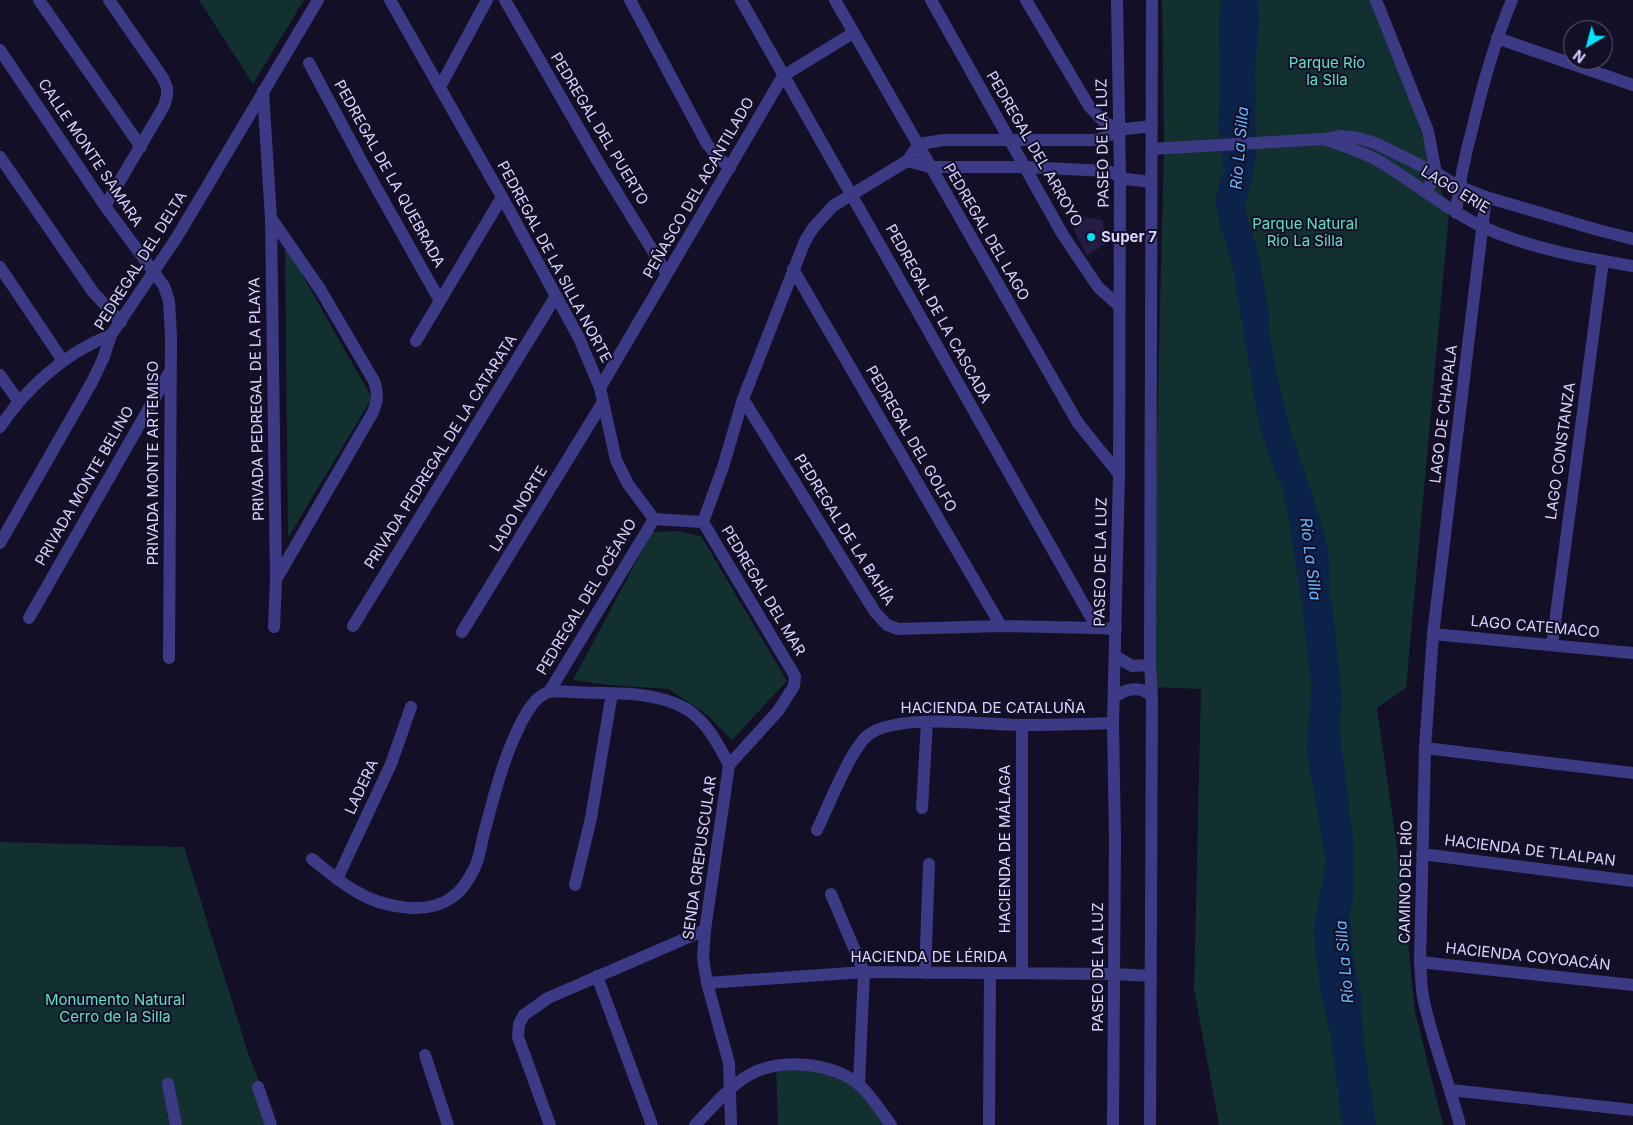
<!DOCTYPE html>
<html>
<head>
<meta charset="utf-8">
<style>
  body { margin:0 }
  #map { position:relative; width:1633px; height:1125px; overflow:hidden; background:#130f26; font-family:Inter,sans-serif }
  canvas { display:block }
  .north { position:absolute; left:1563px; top:20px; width:50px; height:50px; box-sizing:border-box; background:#130f26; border:1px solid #625e7d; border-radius:50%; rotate:217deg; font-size:14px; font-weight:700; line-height:20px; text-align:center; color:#d9d4ff }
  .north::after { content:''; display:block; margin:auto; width:18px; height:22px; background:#00e5ff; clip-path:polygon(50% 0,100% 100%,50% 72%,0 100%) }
</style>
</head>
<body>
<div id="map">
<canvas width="1633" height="1125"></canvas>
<div class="north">N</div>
</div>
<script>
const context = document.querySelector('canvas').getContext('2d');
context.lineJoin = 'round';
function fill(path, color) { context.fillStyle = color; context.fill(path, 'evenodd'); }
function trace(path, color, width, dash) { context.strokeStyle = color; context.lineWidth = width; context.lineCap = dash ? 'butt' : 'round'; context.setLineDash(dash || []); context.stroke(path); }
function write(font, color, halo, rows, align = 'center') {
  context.font = font + ' Inter,sans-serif'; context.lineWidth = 4; context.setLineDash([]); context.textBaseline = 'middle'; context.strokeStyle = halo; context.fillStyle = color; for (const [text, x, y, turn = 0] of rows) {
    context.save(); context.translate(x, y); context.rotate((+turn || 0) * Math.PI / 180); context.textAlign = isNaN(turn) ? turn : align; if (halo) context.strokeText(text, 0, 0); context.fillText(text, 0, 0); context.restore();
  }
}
const green = new Path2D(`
  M199,0H304L253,84Z
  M1162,0H1376L1449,213L1406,688L1377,708L1402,882L1415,1011L1443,1125H1219L1194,989L1201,689L1151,687L1164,143Z
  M285,244L372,398L288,538Z
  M676,531L701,536L787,681L732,740L707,715L669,689L610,685L573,680L652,532Z
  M0,842L184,847L248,1053L276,1125H0Z
  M776,1065L847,1076L891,1125H778Z`);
const water = new Path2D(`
  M1221,0H1258L1259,23L1255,71L1256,154L1253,176L1245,203L1247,217L1257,247L1269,312V329L1276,371L1291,432L1312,494L1326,540L1329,558L1330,595L1334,618L1342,702L1339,724L1353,838L1354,895L1350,912L1352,950L1361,996L1364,1045L1376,1125H1342L1331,1037L1321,994L1313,931L1326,862L1307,752L1311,684L1303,611L1287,509L1282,486L1272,465L1259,424L1240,312L1232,263L1219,222L1215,200L1224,170L1218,125L1220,99L1219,22Z`);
const building = new Path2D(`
  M1073,215L1103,220L1105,244L1087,256L1074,230Z`);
const minor = new Path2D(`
  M39,0L141,147
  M390,0L502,197L579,338L600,388L616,460L628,484L654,519
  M505,0L597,160L667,274
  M630,0L707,144L717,156L730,168
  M741,0L1097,628L1116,629
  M835,0L1078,423L1119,474
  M931,0L1063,235L1098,287L1119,306
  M1026,0L1089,106L1102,120L1119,131
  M1376,0L1428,131L1436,173L1426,192
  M1497,38L1633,85
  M0,50L105,206L164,286L169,301L171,336L169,658
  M309,63L363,164L440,301
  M440,87L487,0
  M263,91L271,218L276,580L274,627
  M1324,139C1342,146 1360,151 1377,160C1413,181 1445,209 1483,227C1528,248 1584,258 1633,266
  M1152,149L1324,139L1343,136L1358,138L1375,143L1436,173L1458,186L1486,197L1598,230L1633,239
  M0,157L93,292L121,322
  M907,161L930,167H1025L1108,171L1126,179L1151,182
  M105,206L164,106L167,96V88L163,78L109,0
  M1456,213C1459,183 1465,155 1473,126C1483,83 1495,41 1512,0
  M271,218L320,289L374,381C378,393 378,400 373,412L277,578
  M0,267L63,361
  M793,269L1001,626
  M416,341L502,197
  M0,375L19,402
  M600,388L783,76L853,33
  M743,399L875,612L887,625L898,629L1001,626L1097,628
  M0,427C26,388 66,352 111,335
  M654,519L703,522L723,467L743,399L805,241L813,228L833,206L907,161L919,144L944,140H1093L1102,138L1126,129L1152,126
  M703,522L795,676L794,686L778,711L729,765L705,930L703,958L707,983L729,1063L731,1125
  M0,543L92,382L103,359L111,335L177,237L318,0
  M29,618L169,373
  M353,626L556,296
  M462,632L603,402
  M1433,634L1633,653
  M1552,645L1603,261
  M1115,656L1132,666L1150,665
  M549,692L654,519
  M1114,698C1125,688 1142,685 1152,697
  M1425,748L1633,773
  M922,808L927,722
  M817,830C828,807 850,751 867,736C895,712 984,725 1021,725C1052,725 1083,724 1113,723
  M1422,854L1633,881
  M312,859C327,871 341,883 357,892C382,907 426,916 451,898C461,892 469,879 474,869C480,858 481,844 484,833C494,796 503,759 520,725C526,713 535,696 549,692C556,690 565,692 572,692C592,693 612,693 632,694C688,699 705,717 729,765
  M337,879L391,764L411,707
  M575,885L591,818L612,693
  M831,894L864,972L859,1084
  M1420,962L1633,985
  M925,973L929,864
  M1022,973V725
  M597,976L652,1125
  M707,983L864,972L1114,974L1151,976
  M425,1055L448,1125
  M168,1084L176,1125
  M258,1087L271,1125
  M1451,1090L1633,1110
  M550,1125L518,1037L519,1024L524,1015L548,998L705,930
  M695,1125C731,1088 749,1059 807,1065C825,1067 843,1072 857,1083C868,1091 882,1113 891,1125
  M989,1125L990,973
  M1113,1125L1115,839L1113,723L1119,474L1120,177L1117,0
  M1150,1125L1152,697L1150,665L1152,0
  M1460,1125C1449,1082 1432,1041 1423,997C1421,985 1421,973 1420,962L1425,748L1433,634L1486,197`);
const markers = [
  [1091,237,5,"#00e5ff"]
];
const parkNames = [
  ["Parque Río",1327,63],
  ["la Slla",1327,80],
  ["Parque Natural",1305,224],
  ["Rio La Silla",1305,241],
  ["Monumento Natural",115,1000],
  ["Cerro de la Silla",115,1017]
];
const streetNames = [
  ["PEDREGAL DEL PUERTO",599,129,59],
  ["PASEO DE LA LUZ",1103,143,-91],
  ["PEDREGAL DEL ARROYO",1034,149,60],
  ["CALLE MONTE SAMARA",90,153,56],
  ["PEDREGAL DE LA QUEBRADA",389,174,61],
  ["PEÑASCO DEL ACANTILADO",699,188,-60],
  ["LAGO ERIE",1455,190,31],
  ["PEDREGAL DEL LAGO",986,232,60],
  ["PEDREGAL DEL DELTA",141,261,-58],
  ["PEDREGAL DE LA SILLA NORTE",554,262,62],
  ["PEDREGAL DE LA CASCADA",938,314,61],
  ["PRIVADA PEDREGAL DE LA PLAYA",257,399,-91],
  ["LAGO DE CHAPALA",1444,414,-83],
  ["PEDREGAL DEL GOLFO",911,439,60],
  ["LAGO CONSTANZA",1561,451,-82],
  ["PRIVADA PEDREGAL DE LA CATARATA",441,452,-58],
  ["PRIVADA MONTE ARTEMISO",153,463,-90],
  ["PRIVADA MONTE BELINO",85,486,-60],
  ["LADO NORTE",519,509,-59],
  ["PEDREGAL DE LA BAHÍA",844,530,58],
  ["PASEO DE LA LUZ",1101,562,-89],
  ["PEDREGAL DEL MAR",763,591,59],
  ["PEDREGAL DEL OCÉANO",587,597,-59],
  ["LAGO CATEMACO",1535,627,5],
  ["HACIENDA DE CATALUÑA",993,708],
  ["LADERA",362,787,-65],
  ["HACIENDA DE MÁLAGA",1005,849,-90],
  ["HACIENDA DE TLALPAN",1530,851,7],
  ["SENDA CREPUSCULAR",700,858,-82],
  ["CAMINO DEL RÍO",1406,882,-89],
  ["HACIENDA DE LÉRIDA",929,957],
  ["HACIENDA COYOACÁN",1528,957,6],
  ["PASEO DE LA LUZ",1098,967,-90]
];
const poiNames = [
  ["Super 7",1101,237]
];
const waterNames = [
  ["Río La Silla",1240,148,-85],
  ["Río La Silla",1310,559,83],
  ["Río La Silla",1345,962,-95]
];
fill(green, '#12302f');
fill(water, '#0c2248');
fill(building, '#241b47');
trace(minor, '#3d3a85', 12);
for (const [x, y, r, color] of markers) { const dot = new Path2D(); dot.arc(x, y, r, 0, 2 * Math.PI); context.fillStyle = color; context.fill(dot); trace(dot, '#130f26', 2); }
write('15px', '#5fe0c0', '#130f26', parkNames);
write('15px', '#d9d4ff', '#130f26', streetNames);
write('bold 15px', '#d9d4ff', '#130f26', poiNames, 'left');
write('italic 16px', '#62b6ff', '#130f26', waterNames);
</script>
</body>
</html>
